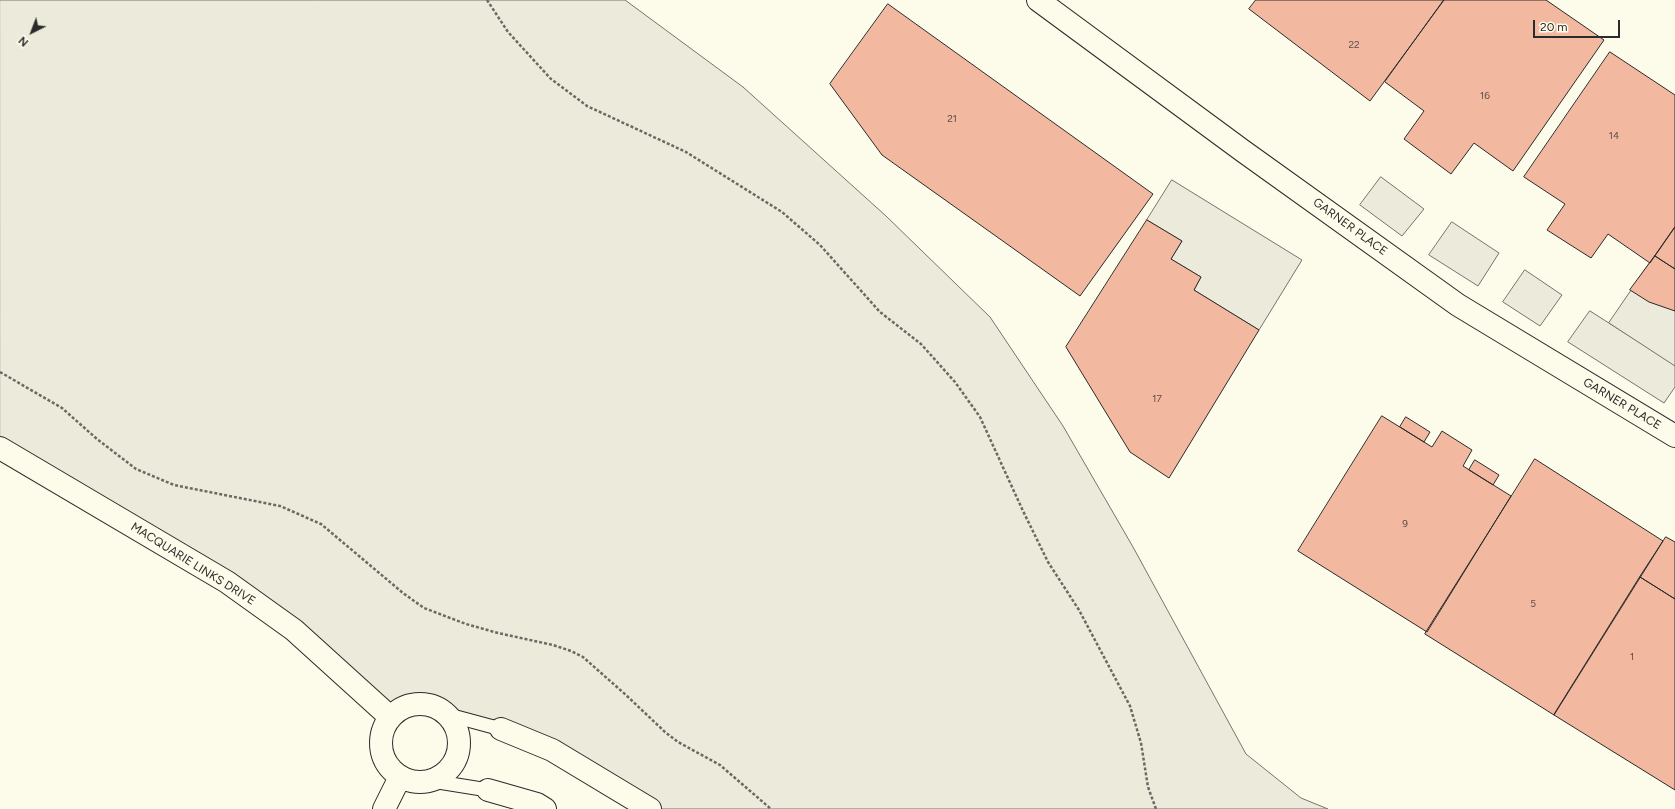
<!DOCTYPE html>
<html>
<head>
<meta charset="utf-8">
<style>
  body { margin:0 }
  #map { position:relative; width:1675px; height:809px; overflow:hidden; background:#fdfbea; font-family:Figtree,sans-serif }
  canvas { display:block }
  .north { position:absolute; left:12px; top:12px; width:40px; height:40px; -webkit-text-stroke:3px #fdfbea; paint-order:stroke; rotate:222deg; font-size:11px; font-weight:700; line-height:16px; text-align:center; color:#2b2b2b }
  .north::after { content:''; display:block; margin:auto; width:14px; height:18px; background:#2b2b2b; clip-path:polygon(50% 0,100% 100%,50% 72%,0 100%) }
  .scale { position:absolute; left:1533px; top:20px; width:87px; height:18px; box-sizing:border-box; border:2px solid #2b2b2b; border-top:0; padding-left:5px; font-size:12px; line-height:14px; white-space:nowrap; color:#2b2b2b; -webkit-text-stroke:3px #fdfbea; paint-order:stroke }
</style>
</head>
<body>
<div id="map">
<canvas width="1675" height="809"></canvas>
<div class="north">N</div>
<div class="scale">20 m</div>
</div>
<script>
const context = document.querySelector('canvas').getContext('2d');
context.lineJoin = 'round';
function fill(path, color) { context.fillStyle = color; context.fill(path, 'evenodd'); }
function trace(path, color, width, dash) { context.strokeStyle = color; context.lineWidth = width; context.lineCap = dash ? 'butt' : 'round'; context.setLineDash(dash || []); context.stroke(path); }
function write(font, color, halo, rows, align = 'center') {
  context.font = font + ' Figtree,sans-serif'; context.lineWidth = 3; context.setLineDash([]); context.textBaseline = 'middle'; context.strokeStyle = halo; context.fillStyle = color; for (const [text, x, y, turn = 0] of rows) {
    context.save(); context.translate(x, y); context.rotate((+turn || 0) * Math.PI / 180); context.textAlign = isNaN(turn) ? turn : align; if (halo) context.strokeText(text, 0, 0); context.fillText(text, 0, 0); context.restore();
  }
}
const green = new Path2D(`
  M0,0H625L743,87L886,216L990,317L1063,426L1133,547L1246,754L1301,798L1328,809H652L562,755L447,715L422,699L393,716L294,629L0,447Z
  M1381,177L1424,209L1402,236L1360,205Z
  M1452,222L1499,253L1478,286L1429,255Z
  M1525,270L1562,295L1540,326L1503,302Z
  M1590,311L1675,365V387L1664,403L1568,342Z`);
const parking = new Path2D(`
  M1172,180L1302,260L1259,330L1194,290L1201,277L1171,259L1182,241L1147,220Z
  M1650,263L1675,269V366L1609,323Z`);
const building = new Path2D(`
  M1256,0H1444L1370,101L1249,9Z
  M1444,0H1546L1604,40L1513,171L1474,143L1451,174L1404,139L1424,111L1385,82Z
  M888,4L1153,194L1080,296L882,155L830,84Z
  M1610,52L1675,95V227L1650,263L1608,234L1591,258L1547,230L1565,204L1524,177Z
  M1147,220L1182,241L1171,259L1201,277L1194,290L1259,330L1169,478L1130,452L1066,347Z
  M1675,227V269L1655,256Z
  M1655,256L1675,269V311L1649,302L1630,290Z
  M1382,416L1432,447L1442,431L1472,450L1463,466L1511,496L1427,632L1298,551Z
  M1406,417L1430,432L1424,442L1400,427Z
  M1535,459L1663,541L1554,715L1425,634Z
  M1475,460L1499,475L1493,485L1469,470Z
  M1666,537L1675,542V599L1640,577Z
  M1640,577L1675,599V790L1554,715Z`);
const path = new Path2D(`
  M487,0L508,32L551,79L587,106L686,152L782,212L820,245L880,312L921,344L955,382L980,417L1023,511L1048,562L1079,610L1130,706L1141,743L1148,787L1156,809
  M0,372L62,408L97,439L136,469L174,485L280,506L321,524L403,593L424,608L466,624L498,633L553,645L571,651L583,657L626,695L665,732L678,742L720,765L771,809`);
const service = new Path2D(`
  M449,715L501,729
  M432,781L488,790`);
const minor = new Path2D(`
  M1038,0L1243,151L1458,305L1675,436
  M0,448L227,582L294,630L390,717
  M381 743a39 39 0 1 1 78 0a39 39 0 1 1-78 0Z
  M501,729L552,750L650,809
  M488,790L537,804L545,809
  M384,809L400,777`);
const numberNames = [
  ["22",1354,45],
  ["16",1485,96],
  ["21",952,119],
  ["14",1614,136],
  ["17",1157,399],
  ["9",1405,524],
  ["5",1533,604],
  ["1",1632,657]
];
const streetNames = [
  ["GARNER PLACE",1350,227,36],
  ["GARNER PLACE",1622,404,31],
  ["MACQUARIE LINKS DRIVE",193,564,32]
];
fill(green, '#ecebdb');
trace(green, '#74746e', 1);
fill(parking, '#eceadb');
trace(parking, '#74746e', 1);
fill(building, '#f2b8a0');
trace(building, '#2b2b2b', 1);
trace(service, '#2b2b2b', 15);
trace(minor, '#2b2b2b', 24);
trace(path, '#6a6964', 2.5, [3, 2]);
trace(service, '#fdfbea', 13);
trace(minor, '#fdfbea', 22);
write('10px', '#5d4e48', null, numberNames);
write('12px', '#2b2b2b', '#fdfbea', streetNames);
</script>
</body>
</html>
